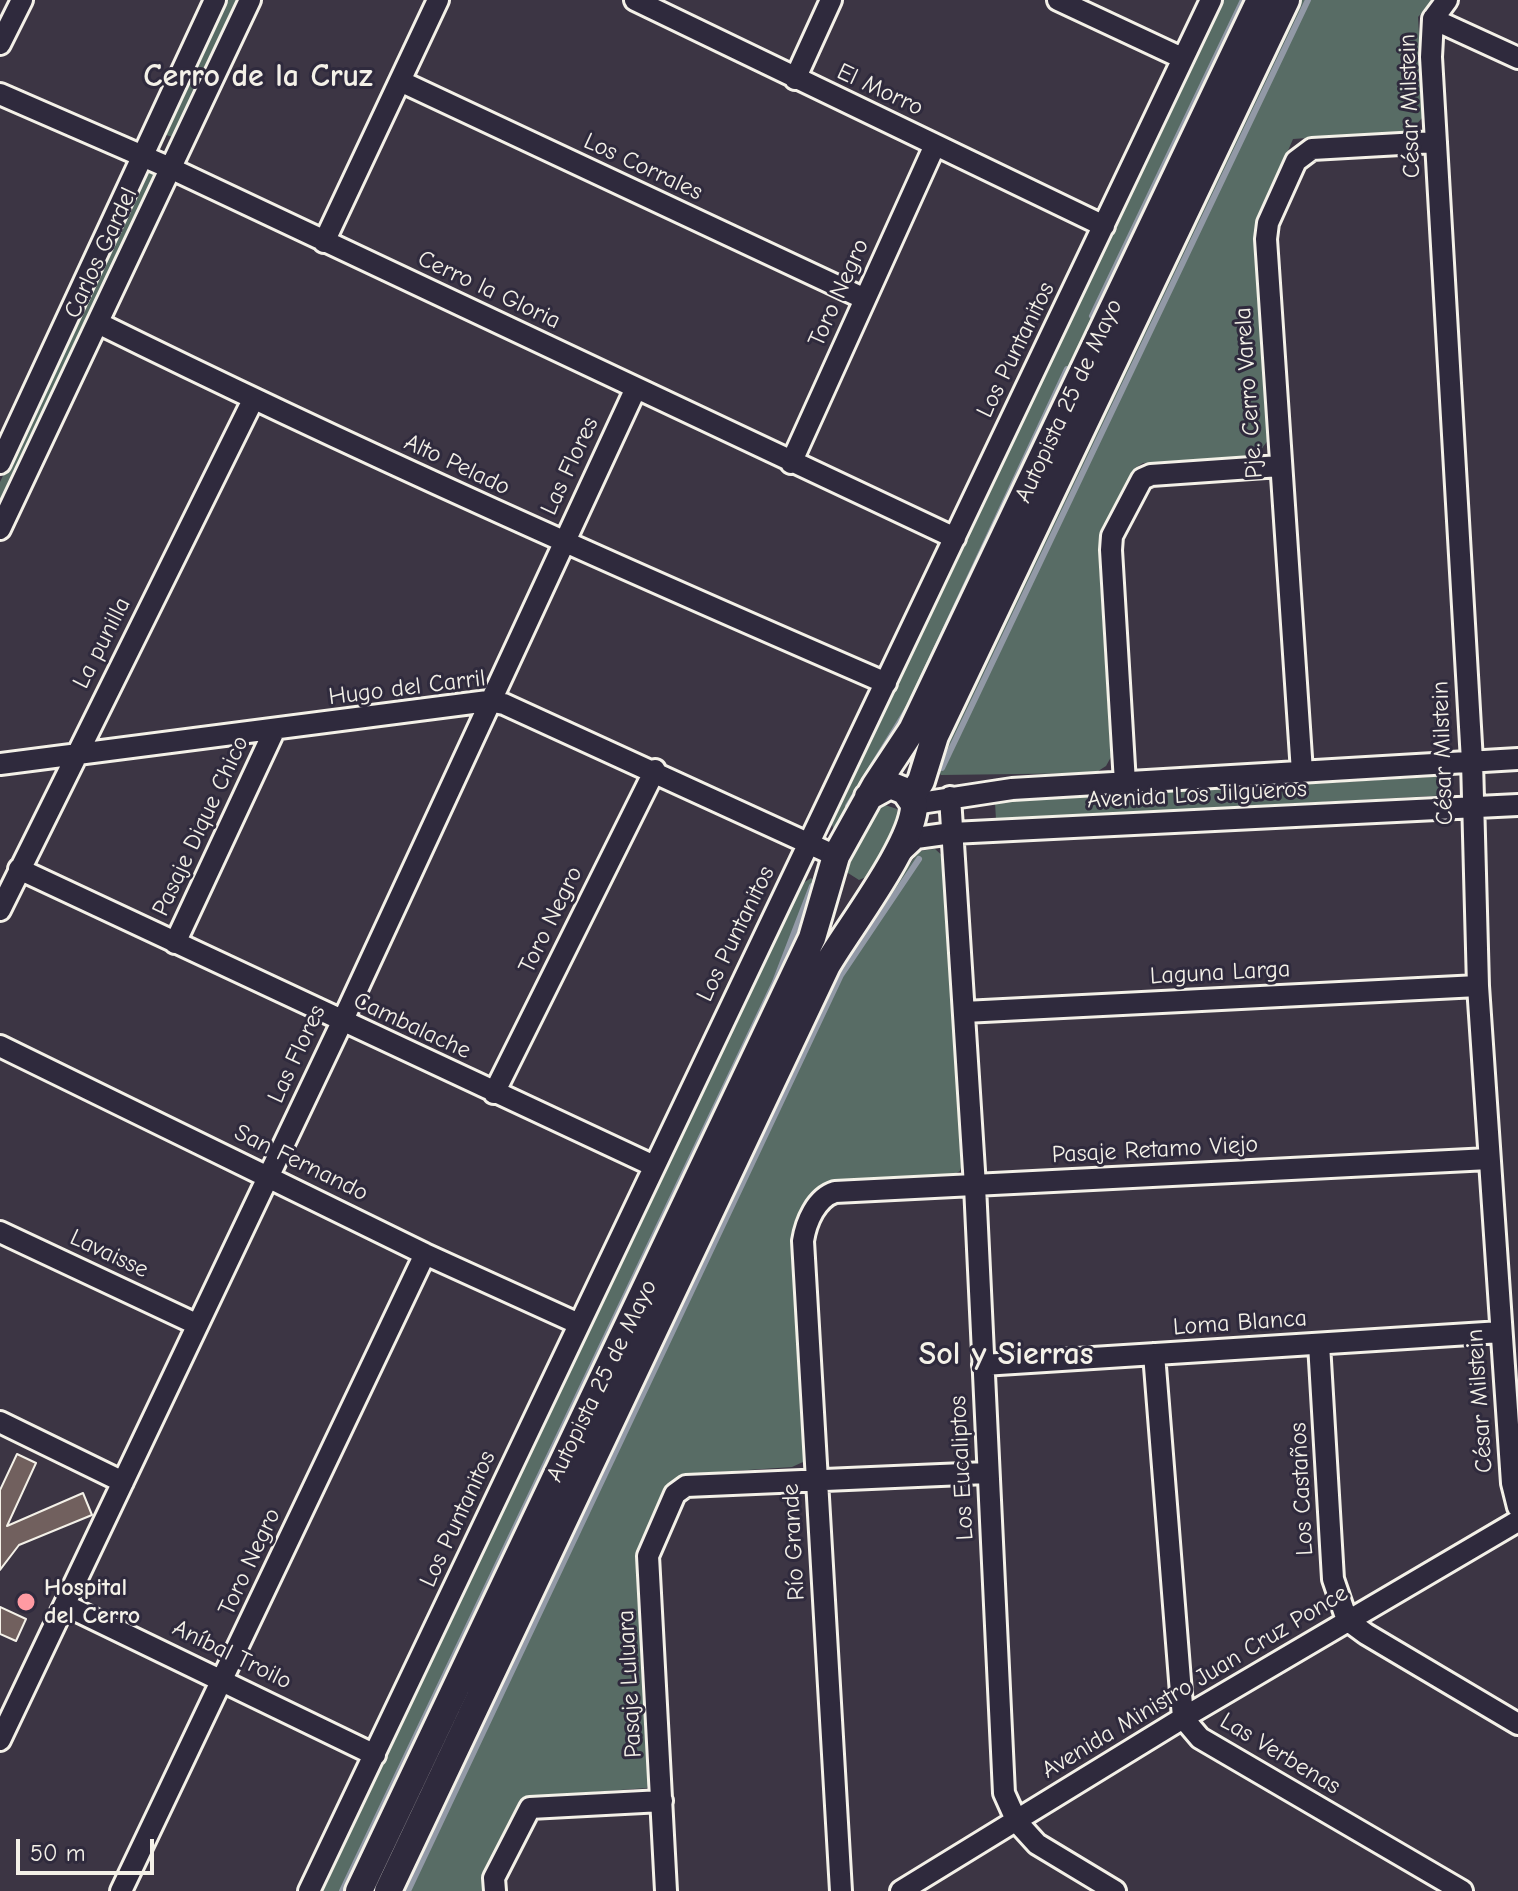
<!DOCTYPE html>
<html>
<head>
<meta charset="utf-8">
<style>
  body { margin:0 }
  #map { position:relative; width:1518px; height:1891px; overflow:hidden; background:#3c3544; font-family:"Comic Neue",sans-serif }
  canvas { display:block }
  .scale { position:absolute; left:16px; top:1839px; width:138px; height:36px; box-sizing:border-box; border:4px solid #f4f1e8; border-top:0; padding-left:10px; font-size:24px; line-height:28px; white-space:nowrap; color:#f4f1e8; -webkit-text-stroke:6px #2f2a3d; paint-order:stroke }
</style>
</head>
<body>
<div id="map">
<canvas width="1518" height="1891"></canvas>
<div class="scale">50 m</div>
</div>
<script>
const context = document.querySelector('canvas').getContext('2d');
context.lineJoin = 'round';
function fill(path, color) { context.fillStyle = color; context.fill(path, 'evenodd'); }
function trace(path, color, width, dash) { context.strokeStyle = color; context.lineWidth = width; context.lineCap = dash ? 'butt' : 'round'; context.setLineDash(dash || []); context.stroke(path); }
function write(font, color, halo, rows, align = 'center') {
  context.font = font + ' "Comic Neue",sans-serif'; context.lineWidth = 6; context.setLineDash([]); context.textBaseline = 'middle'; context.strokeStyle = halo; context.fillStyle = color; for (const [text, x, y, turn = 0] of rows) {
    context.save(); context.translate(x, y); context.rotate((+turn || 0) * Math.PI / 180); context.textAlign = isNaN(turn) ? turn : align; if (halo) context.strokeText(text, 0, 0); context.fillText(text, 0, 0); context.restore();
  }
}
const green = new Path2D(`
  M228,0H237L172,137L164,134Z
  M1223,0H1248L919,699L838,827L833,828L830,816Z
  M1300,0H1433L1418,17L1424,116L1410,131L1293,139L1258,221L1256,237L1269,439L1256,456L1143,463L1135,468L1099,559L1111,757L1106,766L1095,773L941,775L936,769L938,760Z
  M149,169L156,173L0,506V482Z
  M1449,776L1450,795L996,820L995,802Z
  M882,804L897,809V821L871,875L859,880L848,873L847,861L874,808Z
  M935,849L946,859L964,1158L960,1171L949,1177L824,1185L795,1225L793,1236L805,1450L803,1462L792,1467L689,1474L675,1482L639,1553L650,1778L647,1788L527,1797L519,1801L483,1875L484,1891H399L842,959L919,851Z
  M811,878L817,883L812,915L349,1891H319L800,885Z`);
const stream = new Path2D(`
  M1092,316L1243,0
  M942,768L1308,0
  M848,806L910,705L1067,369
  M342,1891L775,982L812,886
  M408,1891L841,975L919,859`);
const building = new Path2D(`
  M17,1454L36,1463L7,1526L83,1493L92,1515L19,1545L0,1570V1490Z
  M0,1607L26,1619L16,1641L0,1634Z`);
const minor = new Path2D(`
  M635,0L1104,226
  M1058,0L1182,58
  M1447,0L1433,19L1431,57L1472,761L1478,986L1512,1483L1518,1507
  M1433,19L1518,58
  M0,44L22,0
  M795,79L831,0
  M400,81L865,299
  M0,94L170,168L955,538
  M324,242L438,0
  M98,323C357,451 621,568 886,683
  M0,463L215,0
  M791,463L935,145
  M0,529L250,0
  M0,764L488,701L504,704L836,856
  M1302,772L1266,239L1268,223L1296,161L1312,149L1436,142
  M1125,783L1111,550L1112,536L1142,479L1151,475L1280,466
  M950,797L975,1186L1004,1793L1017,1822L1037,1844L1115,1891
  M914,804L1012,789L1518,759
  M900,853L916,838L952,833L1518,805
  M19,869L654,1166
  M0,910L253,400
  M175,943L274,731
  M964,1012L1478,986
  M0,1046L425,1254L579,1324
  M494,1093L655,770
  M0,1232L196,1324
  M1319,1344L1333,1579L1347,1620L1366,1634L1518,1724
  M1154,1354L1183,1718L1200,1738L1462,1891
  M983,1365L1501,1332
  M0,1422L123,1482
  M65,1605L375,1755
  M0,1740L342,1022L636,388
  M121,1891L425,1254
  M309,1891L1211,0
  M495,1891L494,1878L530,1808L662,1801
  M666,1891L648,1556L675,1494L686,1486L987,1473
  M841,1891L803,1241C806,1222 816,1198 835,1192L1489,1159
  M901,1891L1183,1718L1518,1521`);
const major = new Path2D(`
  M911,797L921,781L935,736L1286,0
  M359,1891L812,938L836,856L875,786L912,730L1260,0
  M388,1891L827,965C847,930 916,841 914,804L905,791L890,785L868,797`);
const markers = [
  [26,1602,10,"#ff9aa2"]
];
const streetNames = [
  ["El Morro",880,90,25],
  ["César Milstein",1410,106,-92],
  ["Los Corrales",643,167,25],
  ["Carlos Gardel",101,253,-65],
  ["Cerro la Gloria",489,290,25],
  ["Toro Negro",839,293,-66],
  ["Los Puntanitos",1016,350,-64],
  ["Pje. Cerro Varela",1249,393,-94],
  ["Autopista 25 de Mayo",1069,401,-65],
  ["Alto Pelado",457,465,25],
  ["Las Flores",570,466,-65],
  ["La punilla",102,643,-63],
  ["Hugo del Carril",407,688,-7],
  ["César Milstein",1443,753,-92],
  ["Avenida Los Jilgueros",1197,795,-3],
  ["Pasaje Dique Chico",201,826,-65],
  ["Toro Negro",551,920,-64],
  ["Los Puntanitos",736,934,-64],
  ["Laguna Larga",1220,973,-3],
  ["Cambalache",412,1026,25],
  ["Las Flores",297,1054,-65],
  ["Pasaje Retamo Viejo",1155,1150,-3],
  ["San Fernando",301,1163,26],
  ["Lavaisse",109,1254,25],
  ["Loma Blanca",1240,1323,-4],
  ["Autopista 25 de Mayo",602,1381,-64],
  ["César Milstein",1480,1401,-94],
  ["Los Eucaliptos",962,1468,-93],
  ["Los Castaños",1302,1489,-93],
  ["Los Puntanitos",458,1519,-65],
  ["Río Grande",794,1542,-93],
  ["Toro Negro",250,1562,-65],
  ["Aníbal Troilo",232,1655,26],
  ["Avenida Ministro Juan Cruz Ponce",1195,1682,-31],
  ["Pasaje Luluara",630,1684,-93],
  ["Las Verbenas",1280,1754,31]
];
const poiNames = [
  ["Hospital",44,1588],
  ["del Cerro",44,1616]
];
const districtNames = [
  ["Cerro de la Cruz",258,77],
  ["Sol y Sierras",1006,1355]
];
fill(green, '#586c65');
trace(stream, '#9299a6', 6);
fill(building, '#71605e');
trace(building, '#f4f1e8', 2);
trace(minor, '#f4f1e8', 26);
trace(major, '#f4f1e8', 32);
trace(minor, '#2f2a3d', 20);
trace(major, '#2f2a3d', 26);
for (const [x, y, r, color] of markers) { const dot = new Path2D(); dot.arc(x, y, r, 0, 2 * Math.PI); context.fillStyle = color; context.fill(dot); trace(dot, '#2f2a3d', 3); }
write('24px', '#f4f1e8', '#2f2a3d', streetNames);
write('bold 24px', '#f4f1e8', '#2f2a3d', poiNames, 'left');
write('bold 32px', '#f4f1e8', '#2f2a3d', districtNames);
</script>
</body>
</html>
